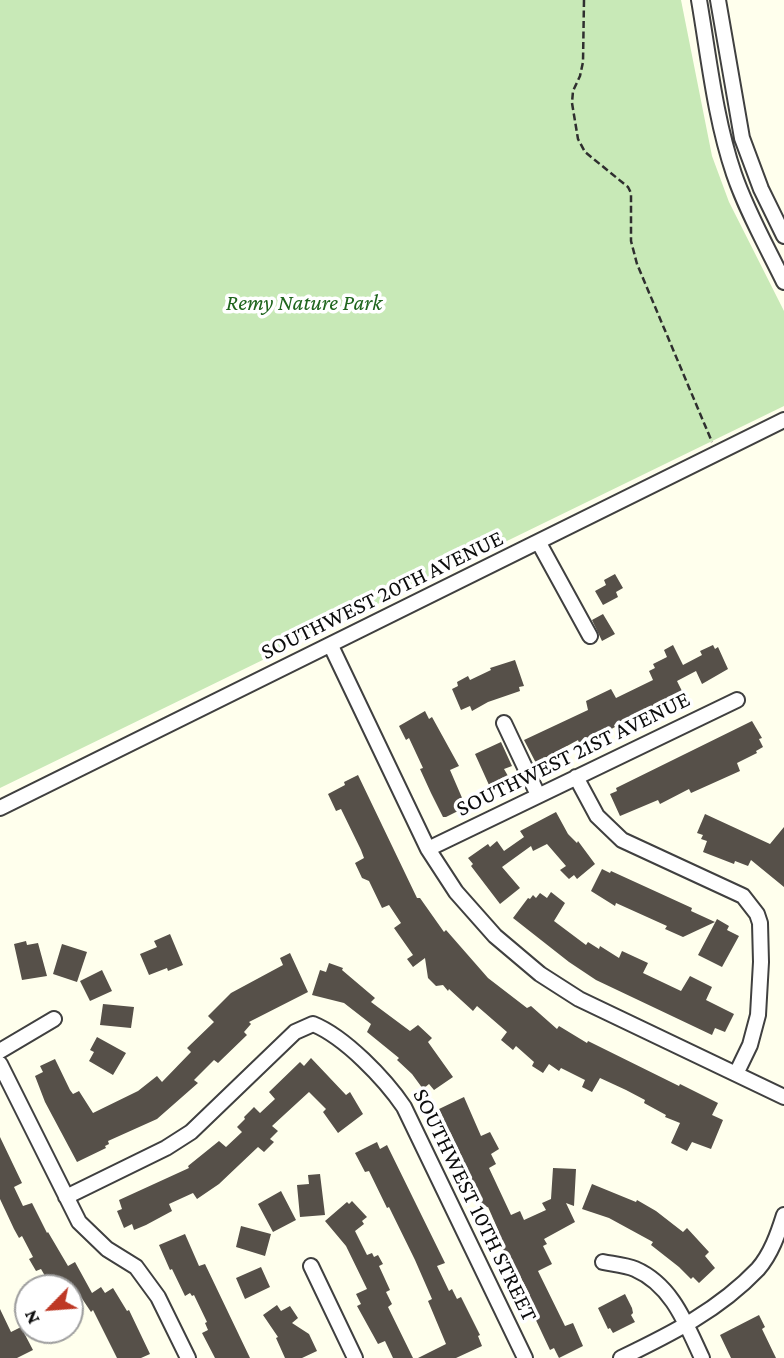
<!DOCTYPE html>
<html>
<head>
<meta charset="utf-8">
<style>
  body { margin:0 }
  #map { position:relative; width:784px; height:1358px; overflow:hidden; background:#ffffed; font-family:"Crimson Pro",serif }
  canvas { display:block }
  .north { position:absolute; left:14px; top:1274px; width:70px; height:70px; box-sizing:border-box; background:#fff; border:2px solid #9e9e9e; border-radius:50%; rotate:245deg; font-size:19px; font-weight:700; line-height:28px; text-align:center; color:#0d0d0d }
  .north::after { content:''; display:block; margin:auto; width:24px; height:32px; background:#be3825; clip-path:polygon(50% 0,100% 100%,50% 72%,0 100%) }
</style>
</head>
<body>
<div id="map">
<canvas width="784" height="1358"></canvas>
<div class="north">N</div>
</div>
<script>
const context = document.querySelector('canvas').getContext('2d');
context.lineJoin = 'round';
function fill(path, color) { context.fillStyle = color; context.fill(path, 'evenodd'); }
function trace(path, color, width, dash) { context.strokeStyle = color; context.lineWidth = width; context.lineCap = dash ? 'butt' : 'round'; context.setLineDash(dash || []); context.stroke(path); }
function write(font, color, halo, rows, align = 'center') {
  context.font = font + ' "Crimson Pro",serif'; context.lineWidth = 7; context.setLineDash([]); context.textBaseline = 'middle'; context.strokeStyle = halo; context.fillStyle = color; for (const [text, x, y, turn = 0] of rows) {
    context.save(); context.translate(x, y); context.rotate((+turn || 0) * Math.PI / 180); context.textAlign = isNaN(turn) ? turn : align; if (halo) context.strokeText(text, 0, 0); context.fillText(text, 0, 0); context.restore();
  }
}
const green = new Path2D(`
  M0,0H681L712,156L729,202L784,311V406L0,788Z`);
const building = new Path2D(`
  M615,574L623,588L616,592L618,597L603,605L595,591L606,585L604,580Z
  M603,614L615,634L602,641L592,620Z
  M673,645L683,665L702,655L700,651L713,645L715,649L718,647L728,669L702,684L696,671L677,681L683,693L644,714L643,711L633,715L614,725L615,727L602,734L579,743L578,740L536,763L524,740L588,710L586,701L611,689L616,698L653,680L649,671L655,668L653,664L667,657L664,650Z
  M515,660L524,686L519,687L520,691L488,702L472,711L470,706L461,710L452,689L458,686L457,682L468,676L470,680L491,670L490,668Z
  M425,711L429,719L432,717L459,766L450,770L466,807L446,817H443L431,793L420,769L423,768L409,738L406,740L399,726Z
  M752,721L762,738L759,739L763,747L756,751L757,753L737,763L740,771L691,793L689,789L660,804L658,800L620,816L610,794L617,791L616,788Z
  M501,742L512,766L504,769L508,776L489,785L475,754Z
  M358,775L417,898H420L444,932L446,930L488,978L527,1008L531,1006L557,1029L559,1026L587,1043L588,1041L679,1086L680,1084L718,1103L712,1115L723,1120L711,1149L692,1142L687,1151L671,1143L680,1123L665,1117L666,1115L644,1103L645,1100L626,1090L600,1078L592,1092L582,1087L585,1080L561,1068L559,1071L549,1064L543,1073L532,1066L534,1062L516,1046L513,1050L501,1040L507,1032L477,1006L473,1011L449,989L448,991L443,985L436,986L428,978L425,958L413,967L407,959L413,955L394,928L401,923L389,905L382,908L369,881L362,878L355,863L364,858L361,850L341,809L336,811L328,794L345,785L344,782Z
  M556,812L568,834L577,843L578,841L595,864L577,879L574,875L569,879L560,870L566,866L547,844L533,851L531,846L502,867L520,888L500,904L471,866L473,864L468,858L488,844L490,847L497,841L504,851L524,837L520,831Z
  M705,814L770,844L784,827V887L751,860L748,866L735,861L734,864L703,852L707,841L701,839L703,835L697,833Z
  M602,869L610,873L611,871L692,908L691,911L715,922L683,937L665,929L667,926L616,903L615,906L591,891Z
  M551,892L565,903L554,921L586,945L588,942L599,949L600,946L619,958L622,951L648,963L643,973L681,991L690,976L712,987L706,1000L734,1014L725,1032L715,1028L712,1035L596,980L569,962L513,918L528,898L530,899L533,895L536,898L540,893L547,898Z
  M717,919L729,926L727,930L739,936L722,967L698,955Z
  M170,934L183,965L168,971L167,968L149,975L140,954L157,947L154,941Z
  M26,941L27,945L38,943L47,976L22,980L14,944Z
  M62,944L87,952L77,982L53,974Z
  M290,953L308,992L249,1022L251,1024L244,1032L247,1035L218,1063L214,1060L194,1080L198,1083L157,1119L108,1141L109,1144L105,1146L106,1148L77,1162L45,1102L35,1076L43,1072L40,1066L55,1059L70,1090L73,1094L79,1091L93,1113L138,1091L157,1076L162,1082L191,1052L187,1048L214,1022L208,1016L231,993L283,965L280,958Z
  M329,963L343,968L342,970L375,998L371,1002L410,1031L418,1025L432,1038L428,1042L453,1077L434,1090L429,1084L423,1089L412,1074L397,1060L399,1058L367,1032L371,1024L344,1003L312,995L320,970L326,972Z
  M102,970L112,991L90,1001L80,981Z
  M103,1004L134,1007L131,1028L100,1025Z
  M97,1037L126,1053L113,1075L89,1061L94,1052L90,1050Z
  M311,1058L346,1095L350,1092L363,1114L338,1133L323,1112L326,1109L309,1092L272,1126L278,1131L270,1139L274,1142L264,1152L258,1147L219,1184L197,1199L193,1193L169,1204L172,1211L146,1225L134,1230L132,1224L124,1228L117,1211L122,1209L119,1200L189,1168L188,1166L219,1141L226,1147L242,1132L237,1127L245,1119L244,1117L254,1107L260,1113L275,1099L269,1092L300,1062L304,1066Z
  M464,1097L481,1136L490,1132L499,1149L491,1154L496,1164L489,1168L511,1215L520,1211L524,1220L546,1210L542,1203L551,1199L553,1168L576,1169L574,1206L566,1203L575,1222L544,1239L547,1244L543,1246L552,1264L538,1271L565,1326L573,1323L583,1346L559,1358L554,1348L550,1350L525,1297L530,1295L518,1272L513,1274L495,1234L499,1232L488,1207L482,1209L458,1159L462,1157L450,1132L446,1134L439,1121L444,1119L439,1109Z
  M0,1137L22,1183L14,1187L23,1206L32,1203L47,1233L48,1232L68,1266L75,1262L92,1293L101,1287L105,1293L113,1288L127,1311L129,1310L150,1354L141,1358H117L93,1310L91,1312L75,1288H52L41,1269L36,1271L29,1259L33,1257L22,1236L19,1238L14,1229L0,1199Z
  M377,1142L380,1149L387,1145L445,1263L437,1266L449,1291L452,1289L457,1299L461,1297L480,1335L478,1336L482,1346L456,1358H418L446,1344L428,1301L432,1299L415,1260L389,1207L387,1208L369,1171L365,1172L355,1153Z
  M320,1174L325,1215L300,1217L297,1185L309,1184L308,1175Z
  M592,1184L636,1202L637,1200L656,1211L683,1232L687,1228L709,1252L705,1256L715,1268L699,1283L693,1277L691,1279L679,1267L651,1245L653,1242L609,1218L582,1209Z
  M281,1191L296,1220L273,1232L258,1204Z
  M352,1201L367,1217L362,1221L364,1224L355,1231L367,1255L372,1253L374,1257L378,1255L383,1264L379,1266L390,1290L386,1292L392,1304L388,1307L413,1358H393L385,1341L378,1344L357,1306L361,1304L356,1294L367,1289L346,1246L325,1221L347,1202L349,1204Z
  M241,1226L271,1234L265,1256L236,1247Z
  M185,1234L199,1266L205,1264L250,1358H215L202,1333L208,1330L205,1323L207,1322L194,1295L192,1296L190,1293L185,1296L172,1269L170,1270L159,1245Z
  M261,1267L270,1287L245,1299L236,1278Z
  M625,1294L632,1308L633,1313L631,1315L635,1322L613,1333L610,1328L608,1329L598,1308Z
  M277,1305L281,1311L290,1306L298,1318L292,1323L309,1334L317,1351L302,1358H285L276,1338L278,1337L263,1315Z
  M0,1309L11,1332L21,1327L33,1350L17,1358H0Z
  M759,1315L765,1327L762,1329L776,1358H731L720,1335Z`);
const path = new Path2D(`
  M584,0L583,62L580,76L573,91L572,103L578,139L585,152L628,187L631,193V241L637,264L712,442`);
const minor = new Path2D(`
  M699,0C709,58 715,118 734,174C747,212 767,247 784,282
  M718,0L742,138L761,189L784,236
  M539,543L590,636
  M331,646L428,849L456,892L495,936L540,974L579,999L784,1097
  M504,723L538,795
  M576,777L597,816L622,840L743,896L757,914L760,923L761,962L758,1015L750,1045L736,1074
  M0,808L784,420
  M428,849L737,700
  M0,1051L54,1019
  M0,1064L79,1222L107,1249L136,1267L158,1297L188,1358
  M66,1197L166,1148L191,1132L295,1032L313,1024C345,1037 385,1079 404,1107L525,1358
  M603,1262C613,1264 626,1265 635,1269C672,1285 686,1324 702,1358
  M311,1266L355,1358
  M621,1358C671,1334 719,1310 758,1269C771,1254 778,1234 784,1215`);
const parkNames = [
  ["Remy Nature Park",304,303]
];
const streetNames = [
  ["SOUTHWEST 20TH AVENUE",382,595,-26],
  ["SOUTHWEST 21ST AVENUE",573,754,-26],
  ["SOUTHWEST 10TH STREET",475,1205,64]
];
fill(green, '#c8e9b7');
fill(building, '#565049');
trace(minor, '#404040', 18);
trace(path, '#2f2f2f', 2.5, [7, 3.5]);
trace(minor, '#fff', 14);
write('italic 23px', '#1f651d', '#fff', parkNames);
write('23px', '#0d0d0d', '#fff', streetNames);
</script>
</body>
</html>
